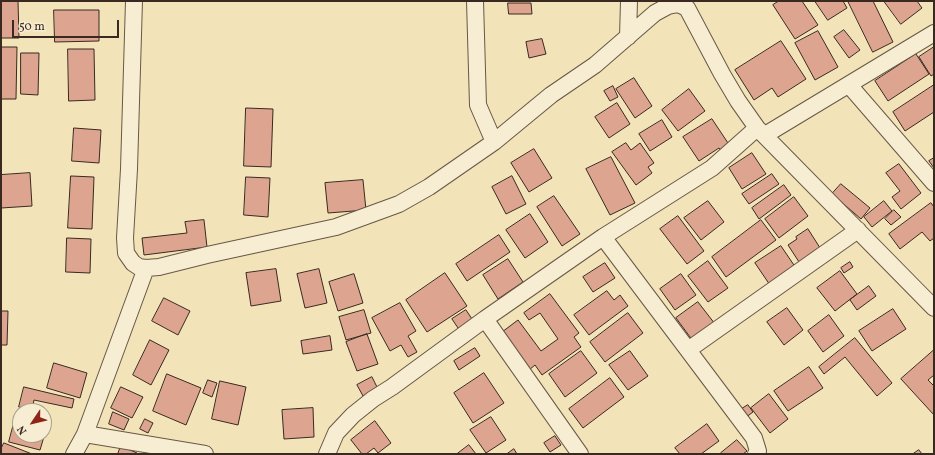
<!DOCTYPE html>
<html>
<head>
<meta charset="utf-8">
<style>
  body { margin:0 }
  #map { position:relative; width:935px; height:455px; overflow:hidden; background:#f2e3b9; font-family:Vollkorn,serif }
  canvas { display:block }
  .frame { position:absolute; inset:0; border:2px solid #392920; pointer-events:none }
  .north { position:absolute; left:12px; top:403px; width:40px; height:40px; box-sizing:border-box; background:#f7edd2; border:1px solid #ab9f8b; border-radius:50%; rotate:235deg; font-size:11px; font-weight:700; line-height:16px; text-align:center; color:#392920 }
  .north::after { content:''; display:block; margin:auto; width:14px; height:18px; background:#8f2418; clip-path:polygon(50% 0,100% 100%,50% 72%,0 100%) }
  .scale { position:absolute; left:12px; top:20px; width:107px; height:18px; box-sizing:border-box; border:2px solid #392920; border-top:0; padding-left:5px; font-size:12px; line-height:14px; white-space:nowrap; color:#392920; -webkit-text-stroke:3px #f7edd2; paint-order:stroke }
</style>
</head>
<body>
<div id="map">
<canvas width="935" height="455"></canvas>
<div class="frame"></div>
<div class="north">N</div>
<div class="scale">50 m</div>
</div>
<script>
const context = document.querySelector('canvas').getContext('2d');
context.lineJoin = 'round';
function fill(path, color) { context.fillStyle = color; context.fill(path, 'evenodd'); }
function trace(path, color, width, dash) { context.strokeStyle = color; context.lineWidth = width; context.lineCap = dash ? 'butt' : 'round'; context.setLineDash(dash || []); context.stroke(path); }
const building = new Path2D(`
  M1,1H18L19,38H1Z
  M779,1H802L818,25L795,39L773,5Z
  M815,1H843L847,8L828,20Z
  M848,1H873L893,42L873,52Z
  M884,1H917L922,8L901,24Z
  M508,3H531L532,14H509Z
  M54,10H99V41L55,42Z
  M844,30L860,50L849,58L834,37Z
  M818,31L838,67L815,80L795,43Z
  M542,39L546,54L529,58L526,42Z
  M781,41L806,79L778,97L772,88L754,100L735,70Z
  M1,47H17L16,99H1Z
  M934,47V74L931,76L919,57Z
  M68,49H94L95,100L69,101Z
  M21,53H39L38,95L21,94Z
  M916,54L929,74L888,101L875,81Z
  M634,78L652,106L635,118L616,89Z
  M934,85V112L905,131L893,112Z
  M613,86L618,97L610,101L604,91Z
  M689,89L705,111L678,131L662,110Z
  M617,103L630,124L609,138L595,117Z
  M246,108L273,109L271,167L244,166Z
  M712,119L730,146L721,151L719,148L699,161L683,137Z
  M662,120L672,137L650,151L639,134Z
  M74,128L101,130L99,163L72,161Z
  M626,143L631,150L640,143L654,163L648,167L652,173L636,185L612,152Z
  M534,149L552,178L529,192L511,163Z
  M752,153L766,174L742,189L729,168Z
  M611,157L635,203L610,215L586,169Z
  M934,158V168L929,161Z
  M899,164L921,193L901,209L892,197L900,191L886,173Z
  M30,173L32,206L1,208V175Z
  M772,174L779,184L749,204L742,194Z
  M71,176L94,177L92,229L68,228Z
  M512,176L526,204L506,214L492,187Z
  M246,177L270,178L268,217L244,215Z
  M363,180L366,210L328,213L325,183Z
  M841,184L870,208L861,219L832,194Z
  M784,185L791,195L759,219L752,208Z
  M554,196L580,234L562,246L537,207Z
  M794,197L808,216L779,238L765,219Z
  M708,201L724,222L701,240L684,218Z
  M884,201L892,211L872,227L864,217Z
  M931,203L934,207V238L930,241L922,232L900,249L889,234Z
  M894,210L901,217L891,225L885,219Z
  M530,214L548,242L525,258L506,230Z
  M678,216L704,251L687,264L660,229Z
  M204,220L207,247L144,255L142,238L187,233L185,222Z
  M761,220L776,240L726,277L712,257Z
  M808,229L822,251L801,265L788,245L797,239L796,237Z
  M499,235L510,252L467,281L456,264Z
  M67,238L91,239L90,273L66,272Z
  M781,246L798,271L772,288L755,263Z
  M508,259L523,282L498,299L483,275Z
  M708,261L728,288L708,302L688,276Z
  M850,262L853,267L844,273L841,268Z
  M605,263L615,278L593,292L583,277Z
  M276,269L281,301L251,306L246,273Z
  M319,269L327,303L305,308L297,274Z
  M840,271L857,294L835,311L817,288Z
  M445,273L467,306L427,332L406,300Z
  M354,274L363,303L338,311L329,282Z
  M681,274L696,295L675,310L660,289Z
  M869,286L876,296L857,310L850,300Z
  M607,291L614,300L620,295L628,306L589,335L574,315Z
  M550,294L579,333L574,337L581,347L542,375L535,365L529,370L502,332L518,320L541,351L558,339L540,313L529,320L524,313Z
  M164,298L190,311L178,335L152,321Z
  M698,302L715,324L693,341L676,318Z
  M400,303L416,331L408,336L417,352L408,357L401,345L390,351L372,318Z
  M787,308L803,330L784,345L767,322Z
  M893,309L906,329L872,351L859,331Z
  M364,310L371,333L346,340L339,317Z
  M466,310L474,322L460,331L452,319Z
  M1,311H8L7,345H1Z
  M628,313L643,333L605,362L590,342Z
  M829,315L844,336L823,352L808,331Z
  M367,334L378,364L357,371L346,342Z
  M330,336L332,350L303,354L301,341Z
  M855,338L892,383L877,396L845,357L824,374L819,367Z
  M150,340L169,350L151,385L133,375Z
  M475,348L480,356L459,370L454,361Z
  M934,350V375L928,380L934,386V415L901,379Z
  M581,351L597,373L565,397L549,374Z
  M630,351L648,376L628,390L609,365Z
  M54,363L87,373L80,398L47,388Z
  M809,367L823,388L788,411L774,391Z
  M484,373L504,403L473,423L454,393Z
  M167,374L201,388L186,425L153,411Z
  M372,377L378,389L363,396L357,385Z
  M610,378L624,397L583,428L569,409Z
  M208,380L217,383L212,397L203,393Z
  M220,381L246,387L238,425L212,419Z
  M24,387L74,399L72,408L34,400L32,410L19,407Z
  M121,387L143,397L132,418L111,408Z
  M769,394L788,419L770,433L751,408Z
  M748,405L753,412L745,418L740,410Z
  M313,408L314,437L284,439L282,410Z
  M17,412H20V435H44V419L49,420L40,450L9,442Z
  M113,412L129,419L124,430L109,424Z
  M491,417L506,440L486,453L470,430Z
  M145,419L153,423L148,433L140,429Z
  M375,421L391,443L378,453L374,448L366,454H362L351,440Z
  M707,424L719,441L701,454H680L675,448Z
  M555,436L561,445L550,452L544,443Z
  M737,440L747,451L743,454H722L721,453Z
  M4,443L32,454H1V449Z
  M469,445L476,454H457Z
  M121,446L137,453L136,454H118Z
  M514,449L517,454H507Z
  M919,450L922,454H913Z`);
const street = new Path2D(`
  M134,1L129,169L125,238L126,253L133,263L139,267L146,268L159,267L207,255L336,227L399,204L429,187L494,142L551,95L595,65L655,13L668,6L678,4L687,8L722,74L738,101L757,128L934,308
  M475,1L478,105L494,142
  M628,37L629,1
  M849,85L934,183
  M757,128L712,168L603,237L688,350L858,230
  M765,135L934,33
  M688,350L754,438L758,451L756,454
  M85,434L205,454
  M74,454L85,434L146,268
  M327,454L336,433L353,415L373,399L392,387L485,319
  M580,454L485,319L603,237`);
fill(building, '#dda590');
trace(building, '#392920', 1);
trace(street, '#675846', 18);
trace(street, '#f7edd2', 16);
</script>
</body>
</html>
